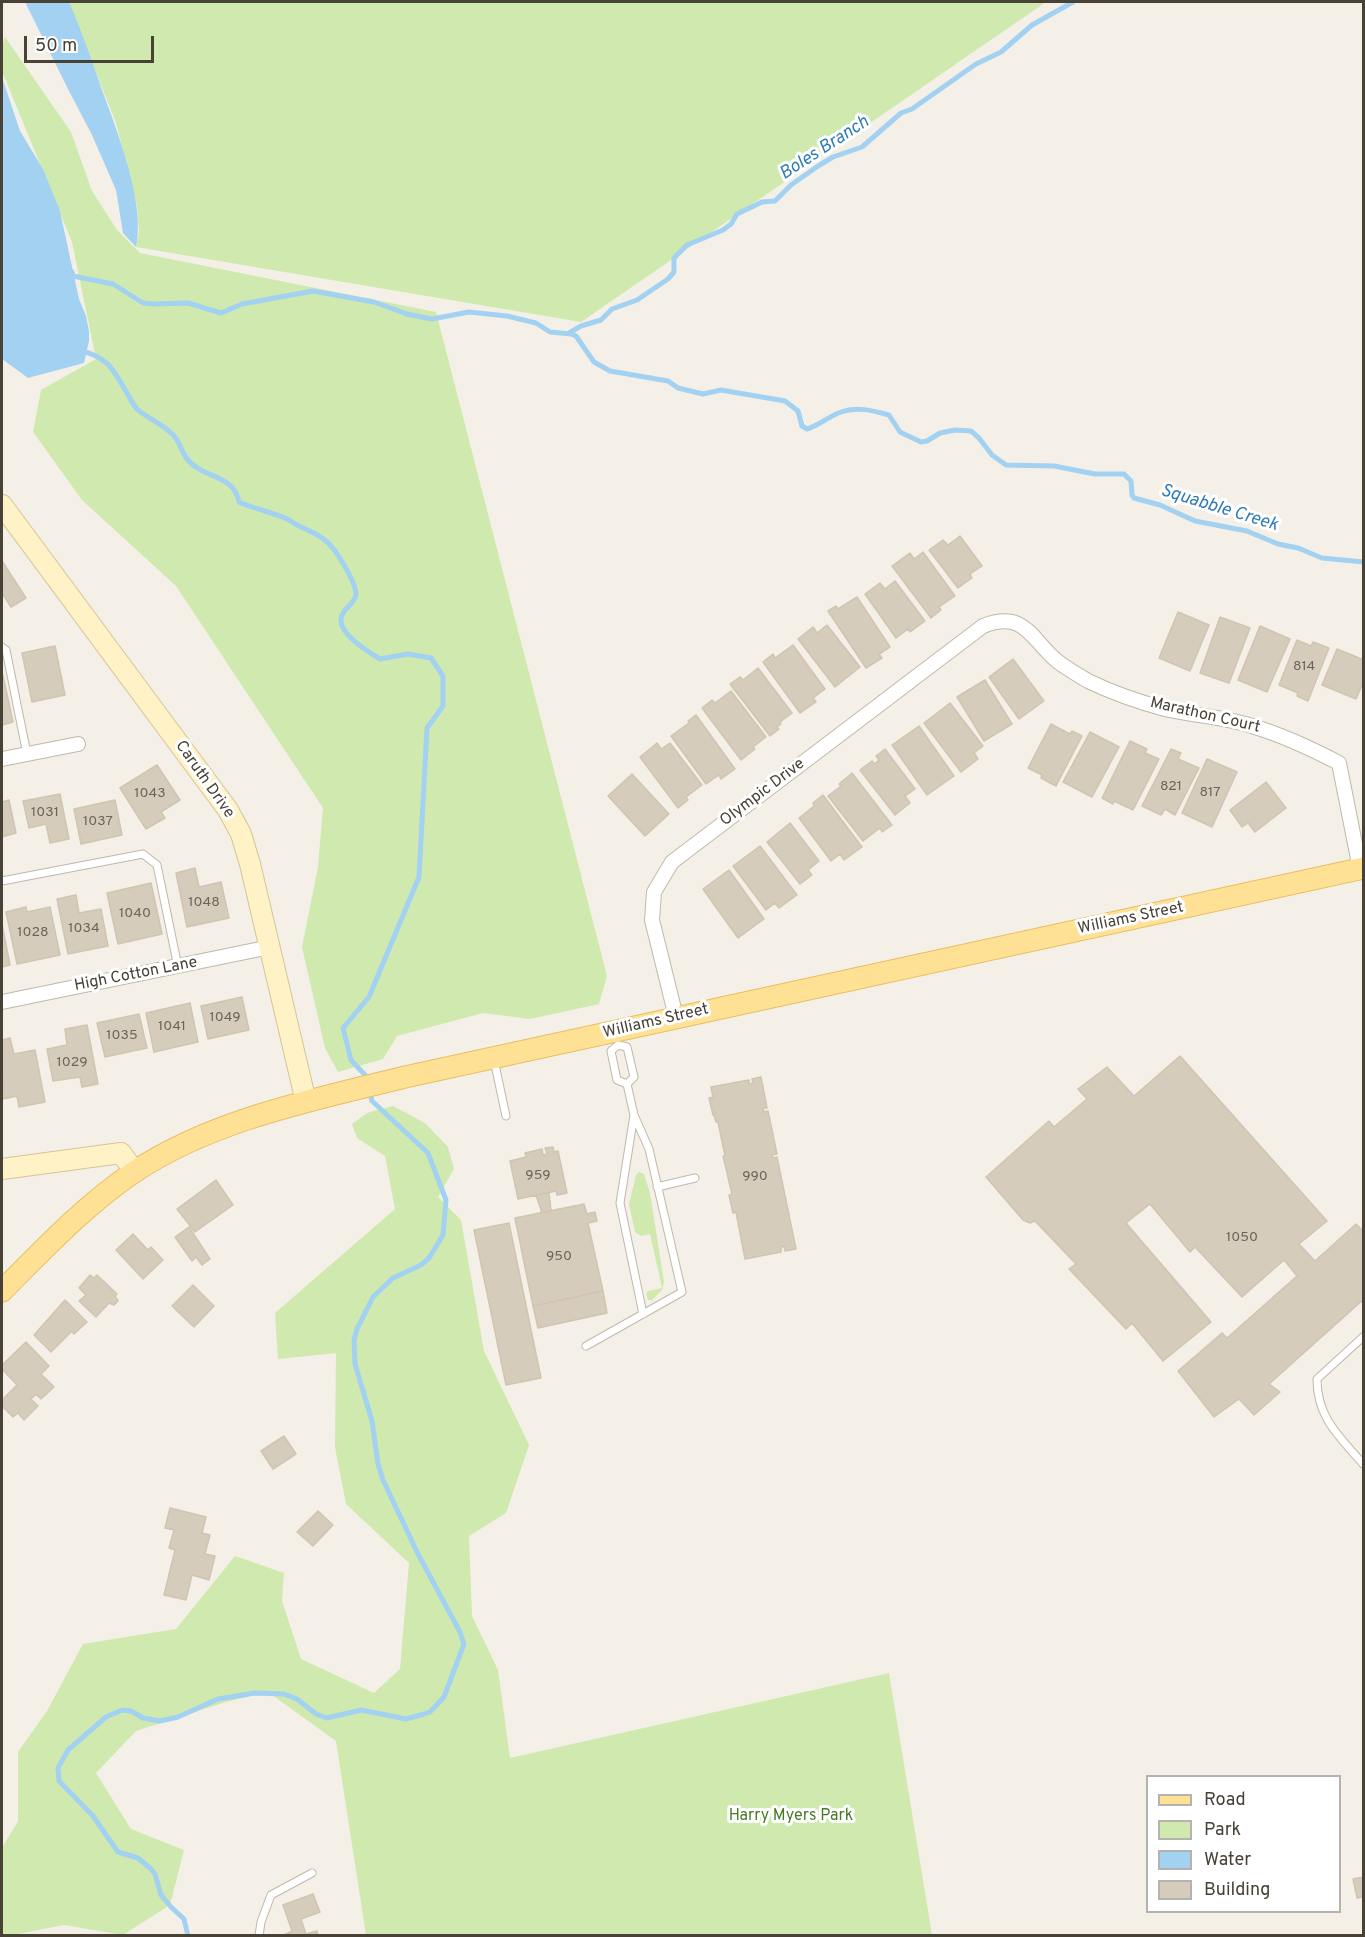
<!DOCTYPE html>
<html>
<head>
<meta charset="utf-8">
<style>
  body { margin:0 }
  #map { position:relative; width:1365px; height:1937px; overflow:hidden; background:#f4f0e7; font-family:Overpass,sans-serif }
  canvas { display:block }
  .frame { position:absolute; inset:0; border:3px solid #474136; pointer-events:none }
  .legend { position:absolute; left:1146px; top:1775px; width:195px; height:138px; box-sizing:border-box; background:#fff; border:2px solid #b5b3af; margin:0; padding:8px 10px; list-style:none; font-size:18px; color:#474136 }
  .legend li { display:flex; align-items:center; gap:12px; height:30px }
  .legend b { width:30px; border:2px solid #b5b3af }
  .scale { position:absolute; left:24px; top:36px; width:130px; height:27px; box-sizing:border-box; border:3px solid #474136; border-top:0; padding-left:8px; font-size:18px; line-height:21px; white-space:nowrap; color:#474136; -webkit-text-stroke:4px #fff; paint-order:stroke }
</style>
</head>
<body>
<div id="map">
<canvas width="1365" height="1937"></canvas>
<div class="frame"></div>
<ul class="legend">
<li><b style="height:8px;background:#ffe195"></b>Road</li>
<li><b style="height:16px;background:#cfe9af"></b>Park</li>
<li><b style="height:16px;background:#a3d1f2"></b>Water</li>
<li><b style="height:16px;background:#d6ccbc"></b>Building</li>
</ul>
<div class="scale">50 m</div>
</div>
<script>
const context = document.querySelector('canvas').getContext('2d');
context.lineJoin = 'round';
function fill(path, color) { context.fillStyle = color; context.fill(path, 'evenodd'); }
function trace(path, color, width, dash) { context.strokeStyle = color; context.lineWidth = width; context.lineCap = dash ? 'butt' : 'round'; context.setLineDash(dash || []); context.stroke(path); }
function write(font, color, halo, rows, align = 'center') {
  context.font = font + ' Overpass,sans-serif'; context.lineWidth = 6; context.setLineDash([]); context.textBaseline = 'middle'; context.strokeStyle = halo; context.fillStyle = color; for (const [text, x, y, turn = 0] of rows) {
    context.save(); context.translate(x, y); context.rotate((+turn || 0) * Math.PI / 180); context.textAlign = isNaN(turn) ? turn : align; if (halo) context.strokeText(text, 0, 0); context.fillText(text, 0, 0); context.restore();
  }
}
const green = new Path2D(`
  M68,2H1046L581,322L136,247L139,232L137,206L116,123Z
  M5,37L71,132L92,191L117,230L140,253L436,312L607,976L599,1004L530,1019L483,1013L397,1036L383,1059L338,1072L325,1048L302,947L318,867L323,808L176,586L82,500L33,432L41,390L96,359L72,242L2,71V47Z
  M393,1106L425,1123L448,1147L454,1169L438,1197L461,1220L484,1351L529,1445L506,1513L469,1536L472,1616L498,1670L510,1758L889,1673L932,1935H366L336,1741L268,1692L226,1702L136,1731L96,1773L131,1829L184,1850L170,1905L123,1935L64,1925L13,1935H2V1848L18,1821V1752L47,1711L83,1644L176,1629L235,1556L284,1573L282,1601L301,1659L374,1693L400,1669L409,1563L346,1504L335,1447L336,1353L278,1359L275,1313L395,1209L385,1156L357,1138L352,1124L367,1113Z
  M639,1172L644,1174L650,1193L664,1282L662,1290L652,1300H648L646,1294L648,1291L662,1288L650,1234L641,1236L635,1232L629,1204L636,1175Z`);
const water = new Path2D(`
  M25,2H68L70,4C82,32 92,61 102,90C117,130 146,205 136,247L123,233L116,190L92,135L69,91Z
  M2,77L20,131L43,169L60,211L79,299L86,316L89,331V341L84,363L28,378L2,359Z`);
const stream = new Path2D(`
  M72,272L73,276L113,284L143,303L154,304L188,303L221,313L242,304L313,291L374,302L407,314L432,319L469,312L507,316L536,323L550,332L571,334L576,336L594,362L610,371L668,381L678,388L703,394L721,390L785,401L798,411L802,426L807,429C820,425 829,416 841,412C857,406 874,411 889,415L900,432L921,442L927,441L940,433L955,430L971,431L979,438L992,455L1006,465L1054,466L1095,474H1124L1131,481L1132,495L1134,498L1160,505L1195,521L1247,531L1278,544L1298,548L1322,558L1364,562
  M569,333L581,326L601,320L612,309L637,300L668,279L674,272V258L687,245L723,230L731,224L737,214L762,202L775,201L791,185L818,166L833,157L862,147L901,113L912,109L976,64L1001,52L1032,25L1073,2
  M82,351C109,358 114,371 127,393C130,398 133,405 137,409C147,418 161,423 171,433C180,440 181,452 188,460C204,479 234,474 239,502C254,509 272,512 287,519C291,521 295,524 299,526C309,531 319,534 327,542C336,549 356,583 356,594C355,603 347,606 343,613C332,631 369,652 380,659L408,654L431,658L443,676V706L427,728L419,877L369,997L343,1028L351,1060L365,1075L367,1081
  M188,1936L184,1919L171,1907L161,1895L155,1874L150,1868L138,1858L118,1852L93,1816L59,1781L58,1768L68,1750L106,1717L122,1710L131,1711L143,1718L160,1721L178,1717L218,1699L255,1693L284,1694L297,1699L316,1714L327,1718L361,1710L406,1719L424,1714L430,1712L444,1697L464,1644L460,1632L418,1554L383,1480L378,1464L372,1421L355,1364L354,1340L357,1329L373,1297L393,1278L421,1265L429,1258L443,1235L446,1200L428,1153L372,1101L369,1090`);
const building = new Path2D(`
  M960,536L982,566L970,574L972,578L958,588L929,550L943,540L948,545Z
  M923,552L955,596L939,607L941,610L931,618L892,566L910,553L914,559Z
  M2,561L26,598L11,607L2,593Z
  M895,581L925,621L910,632L908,629L896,638L865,594L880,583L885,589Z
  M857,597L890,647L879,654L882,658L866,668L828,611L836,606L838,609Z
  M1178,612L1209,625L1190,671L1159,658Z
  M1220,617L1250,628L1229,683L1200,673Z
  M827,625L860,667L835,687L798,639L813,627L817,633Z
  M1260,626L1290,639L1267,692L1238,680Z
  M1297,640L1311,646L1313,642L1329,648L1308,701L1297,696L1298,693L1279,685Z
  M793,645L825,689L813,698L816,702L800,713L763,662L773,654L775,658Z
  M55,646L65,695L32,702L22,653Z
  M1337,649L1364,660V681L1356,699L1322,685Z
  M1013,659L1044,701L1019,719L989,677Z
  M758,668L792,713L780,722L781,724L777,727L779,729L770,736L730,684L740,677L743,680Z
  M2,671L13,722L2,725Z
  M985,680L1012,724L984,741L957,697Z
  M731,691L766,737L753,747L755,749L741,760L702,708L712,700L715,703Z
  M950,703L983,746L974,753L978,759L961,772L924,723Z
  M696,715L735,769L721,779L719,775L706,784L671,736L689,723L688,721Z
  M1051,724L1070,734L1072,731L1082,736L1056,786L1041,778L1042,775L1028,768Z
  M919,726L954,776L927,795L892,745Z
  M1090,732L1119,747L1092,797L1063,782Z
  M1130,741L1147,749L1145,753L1159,759L1133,810L1114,801L1113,804L1102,798Z
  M657,743L661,749L670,743L702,785L686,797L688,800L678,808L640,757Z
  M885,749L915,789L905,796L910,803L895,815L860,770L872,761L875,764L879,760L876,756Z
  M1171,749L1181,753L1178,759L1199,768L1175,815L1165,809L1161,815L1142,806Z
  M1207,759L1237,772L1212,827L1182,813Z
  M157,765L180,800L161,812L165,818L146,829L120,788Z
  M852,773L892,825L882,832L880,828L863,841L828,796L841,786L839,784Z
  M632,774L669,814L645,836L608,796Z
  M1266,782L1286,808L1255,832L1248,823L1242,827L1230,810Z
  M60,794L69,839L50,843L46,824L29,828L23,801Z
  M823,795L862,847L844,860L840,854L831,861L799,818L814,806L813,803Z
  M9,800L16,833L2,837V802Z
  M115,800L122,835L81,844L74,809Z
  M790,823L819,861L808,870L812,875L800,884L767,842Z
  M760,846L797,895L779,908L775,903L766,910L733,866Z
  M195,868L199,887L221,882L229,918L187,927L176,873Z
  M729,870L764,919L738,938L703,889Z
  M151,883L162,934L118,944L107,893Z
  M76,895L79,913L101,909L108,946L68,954L57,899Z
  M26,907L27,912L50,907L60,955L17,964L6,912Z
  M2,924L10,965L2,967Z
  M242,997L249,1030L208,1039L201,1006Z
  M190,1003L198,1042L154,1052L146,1013Z
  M139,1014L147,1048L105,1057L97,1023Z
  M87,1025L98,1084L82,1087L80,1077L53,1081L47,1049L67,1045L65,1029Z
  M10,1038L14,1054L35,1050L45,1102L19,1107L17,1096L3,1099L2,1040Z
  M1180,1056L1327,1221L1299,1244L1315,1261L1356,1224L1364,1232V1299L1269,1384L1280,1392L1254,1415L1239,1399L1214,1417L1178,1371L1222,1333L1227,1338L1297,1276L1284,1260L1242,1297L1195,1247L1190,1252L1150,1204L1126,1223L1211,1322L1163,1361L1132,1323L1126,1329L1069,1269L1076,1264L1035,1221L1030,1223L1023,1220L986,1177L1049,1121L1054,1127L1087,1099L1078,1089L1107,1067L1134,1096Z
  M761,1077L767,1108H763L764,1112L768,1111L777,1154L772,1155L773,1158L777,1157L796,1249L785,1251L784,1246L781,1247V1252L745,1259L736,1212L733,1213L729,1195L732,1194L723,1156H725L718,1122H716L714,1115H713L709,1098L713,1097L711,1087L749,1080V1084L753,1083L752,1079Z
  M553,1147L554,1152L558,1151L567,1193L557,1195L556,1191L518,1199L510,1161L526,1157L525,1153L542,1149L543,1155L547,1154L545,1148Z
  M216,1180L233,1205L195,1232L177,1209Z
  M549,1193L551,1211L542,1213L536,1195Z
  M584,1204L587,1214L595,1212L597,1221L588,1223L603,1291L533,1306L515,1218Z
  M509,1223L541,1378L506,1385L474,1230Z
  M189,1227L210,1259L202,1265L196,1257L192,1261L175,1237Z
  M133,1234L148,1250L151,1247L163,1260L143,1279L116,1250Z
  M90,1275L94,1278L97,1275L117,1294L115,1296L118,1301L114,1305L109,1303L96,1317L79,1301L86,1295L79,1288Z
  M193,1285L214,1306L194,1327L172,1306Z
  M603,1291L607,1313L538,1328L533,1306Z
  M65,1300L87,1322L74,1334L72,1331L51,1352L34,1335Z
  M26,1342L49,1366L41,1374L54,1387L41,1399L36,1394L31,1399L38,1406L24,1420L18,1413L13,1417L2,1406V1400L17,1385L2,1369V1365Z
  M284,1436L296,1454L273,1469L261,1451Z
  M170,1508L206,1517L202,1533L210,1535L205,1554L215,1556L209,1580L192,1575L186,1600L164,1595L175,1550L169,1548L174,1530L165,1528Z
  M318,1511L333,1525L313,1546L297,1532Z
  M1364,1877V1897L1357,1898L1353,1879Z
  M313,1894L320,1912L301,1919L306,1934L317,1931L318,1936H282L292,1931L283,1905Z`);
const lane = new Path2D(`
  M2,647L6,650L27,754
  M2,881L143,854L157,865L178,967
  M618,1045L627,1047L634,1077L627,1084L617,1080L611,1051Z
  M494,1060L506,1116
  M634,1115L620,1203L643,1314
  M657,1187L695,1178
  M1364,1336L1317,1379C1317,1418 1339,1436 1364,1465
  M586,1346L682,1292L649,1149L634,1115L627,1084
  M259,1936L261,1922L271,1895L312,1873`);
const street = new Path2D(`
  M2,759L78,744
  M2,1002L270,947
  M676,1017L652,920L654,892L672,862L983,626C1025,610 1030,638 1057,661C1066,668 1078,675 1088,681C1113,693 1139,702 1165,709C1195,716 1226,717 1255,727C1285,736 1312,749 1339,763L1360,869`);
const secondary = new Path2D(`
  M2,505L228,810L241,834L250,864L306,1102
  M2,1169L121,1153L135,1172`);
const primary = new Path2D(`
  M2,1291C44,1249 84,1206 134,1172C214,1119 313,1100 405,1077L1364,868`);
const numberNames = [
  ["814",1304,667],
  ["821",1171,787],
  ["817",1210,793],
  ["1043",150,794],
  ["1031",45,813],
  ["1037",98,822],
  ["1048",204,903],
  ["1040",135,914],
  ["1034",84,929],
  ["1028",33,933],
  ["1049",225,1018],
  ["1041",172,1027],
  ["1035",122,1036],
  ["1029",72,1063],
  ["959",538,1176],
  ["990",755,1177],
  ["1050",1242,1238],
  ["950",559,1257]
];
const streetNames = [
  ["Marathon Court",1205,716,13],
  ["Caruth Drive",204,780,55],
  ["Olympic Drive",763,793,-37],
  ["Williams Street",1131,919,-12],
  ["High Cotton Lane",136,975,-11],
  ["Williams Street",656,1022,-13]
];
const parkNames = [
  ["Harry Myers Park",791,1817]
];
const waterNames = [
  ["Boles Branch",825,149,-33],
  ["Squabble Creek",1219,509,17]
];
fill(green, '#cfe9af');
fill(water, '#a3d1f2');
trace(stream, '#a3d1f2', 5);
fill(building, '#d6ccbc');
trace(building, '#d1c4b0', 1.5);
trace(lane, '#c0b8aa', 9);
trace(street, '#c0b8aa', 16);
trace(secondary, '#d5c596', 22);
trace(primary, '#e6bf63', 23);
trace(lane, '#fff', 7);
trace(street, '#fff', 14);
trace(secondary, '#fff2c6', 20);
trace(primary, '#ffe195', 21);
write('14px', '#6b6458', null, numberNames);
write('16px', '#474136', '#fff', streetNames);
write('16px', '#477a28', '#fff', parkNames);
write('italic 18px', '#2d7bb5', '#fff', waterNames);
</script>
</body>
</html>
